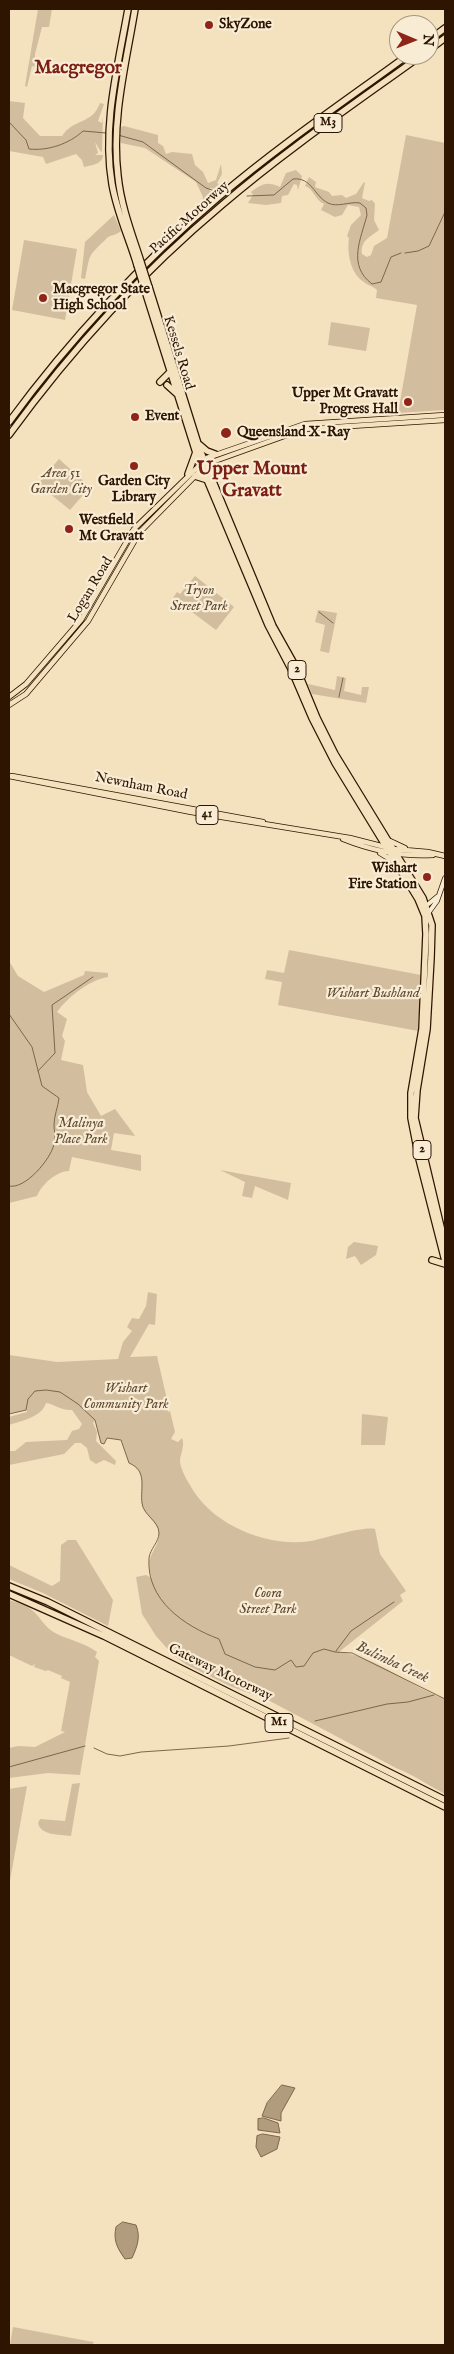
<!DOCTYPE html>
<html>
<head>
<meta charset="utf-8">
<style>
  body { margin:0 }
  #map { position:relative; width:454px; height:2354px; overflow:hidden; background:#f4e1be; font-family:"IM FELL English",serif }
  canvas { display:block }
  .frame { position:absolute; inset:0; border:10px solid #2e1502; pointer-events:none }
  .north { position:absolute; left:389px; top:15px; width:50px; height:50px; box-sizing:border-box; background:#f8ecd5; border:1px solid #a79681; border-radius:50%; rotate:91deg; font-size:14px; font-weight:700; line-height:20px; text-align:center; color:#2e1502 }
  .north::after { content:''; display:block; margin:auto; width:18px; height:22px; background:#8f2418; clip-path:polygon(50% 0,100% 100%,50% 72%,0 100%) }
</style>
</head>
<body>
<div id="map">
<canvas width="454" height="2354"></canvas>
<div class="frame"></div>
<div class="north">N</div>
</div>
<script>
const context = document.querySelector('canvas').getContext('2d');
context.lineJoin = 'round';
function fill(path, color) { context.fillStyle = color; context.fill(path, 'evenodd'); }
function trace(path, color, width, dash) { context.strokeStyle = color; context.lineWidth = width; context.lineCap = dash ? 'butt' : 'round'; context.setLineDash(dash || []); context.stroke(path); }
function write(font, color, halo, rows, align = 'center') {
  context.font = font + ' "IM FELL English",serif'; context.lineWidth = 4.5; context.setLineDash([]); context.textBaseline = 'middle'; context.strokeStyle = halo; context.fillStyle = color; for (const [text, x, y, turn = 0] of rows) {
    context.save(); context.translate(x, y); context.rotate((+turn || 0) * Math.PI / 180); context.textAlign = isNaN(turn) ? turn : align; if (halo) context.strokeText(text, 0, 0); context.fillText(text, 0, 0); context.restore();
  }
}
const green = new Path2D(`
  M38,9H52L49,27H42L35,54V67L32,66L27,87L25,86Z
  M9,101L25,103L23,118L40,136H62C74,118 92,125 100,103L104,104L98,121L102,123L103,117L102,151L101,152L95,142L98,153L95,155H103C103,164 92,165 84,167L82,160L76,154L46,164L43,157L9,151Z
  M124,126L158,135V143L163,146L166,154L172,152L192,154L195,165L203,172L208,183L216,180L221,164L222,174L217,183L221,186L216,189L210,188L211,194L202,202L203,197L196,182L145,148L121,143V127Z
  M406,135L445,143V410L398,413L417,305L376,298L377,290C372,285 368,286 364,282C350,273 347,253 349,238L347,236L351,225L361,215L359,207L348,205L342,215L335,217L321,210L324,204C315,200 313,188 305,186L309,177L316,182L315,187L329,192L332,196L342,195L346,198L356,194L364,182L365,183L362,198L369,201L372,200L375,204L374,220L379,230C370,237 360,241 362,254L367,257L371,255L374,246L387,238Z
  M296,170L302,176L298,190L297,185L294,184L288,195L282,196L281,203L266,205L248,203L253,195L251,192C262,184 267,181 280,187L286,173Z
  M114,215L121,231C117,235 110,235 107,238C87,258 91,251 85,279L81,278L85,242Z
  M24,240L77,249L65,320L12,310Z
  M331,322L370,328L366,351L328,345Z
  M59,459L90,487L70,510L38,484Z
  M195,576L234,607L216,630L173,598L177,592L180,594Z
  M318,610L337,613L329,653L320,651L325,625L315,622Z
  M337,676L346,678L344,691L361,695L362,687H369L366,703L312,694L308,684L335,690Z
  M289,950L421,975L418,1031L278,1005L282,982L265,979L267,970L284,973Z
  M9,961L18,976L44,992L84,975L85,971L108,973V977C89,980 68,997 57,1012L67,1019L62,1036L65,1041L61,1060L83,1065L87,1092L101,1116L115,1109L133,1133L135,1136L114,1133L111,1150L141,1155V1171L72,1157L69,1171C57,1171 42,1184 37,1196L9,1203Z
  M220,1170L291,1183L288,1200L255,1186L252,1198L242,1196L245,1182Z
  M354,1242L378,1246L376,1255L361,1265L355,1256L346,1259L348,1247Z
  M148,1292L157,1294L155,1325L149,1324L130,1357L157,1356L168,1404L166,1405L168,1412L170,1411L175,1432L171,1439L178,1442L182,1438C185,1445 181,1453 180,1460C180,1468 186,1479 190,1485C211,1525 268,1548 311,1541C326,1538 363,1526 375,1529L380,1554L406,1591L400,1595L403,1601L339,1652C378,1657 409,1686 445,1699V1794C428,1785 414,1775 396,1768L268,1700L232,1687L187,1665L173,1655L156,1636L142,1614L136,1577L146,1575L152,1578C143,1555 158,1552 159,1534C159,1522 144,1516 142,1504C139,1489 148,1472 129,1463L121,1440L107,1438L104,1444L101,1443L95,1420L93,1423L97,1432L96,1441L116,1461L115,1465L104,1460L96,1464L90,1460L87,1448L81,1443H75L64,1454L9,1465V1451H15L26,1442L67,1440L72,1431L79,1429L82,1424L72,1410C61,1411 55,1404 46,1403C42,1417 21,1421 9,1425V1417L27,1412L26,1410L9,1414V1355L57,1362L118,1359L123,1342L132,1331L127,1327L132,1318L139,1319L146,1306Z
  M362,1414L388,1417L385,1445H361Z
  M68,1540H76L113,1600L108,1626L43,1593L9,1579V1565L52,1586L60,1581L61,1545Z
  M9,1600C19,1603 30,1606 37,1615C43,1622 47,1629 57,1634C70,1640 85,1643 97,1652L95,1657L99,1661L80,1775L48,1773L9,1778V1748L18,1746L35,1747L65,1732L61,1731L70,1682L61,1678L62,1676L48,1670L46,1671L34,1667L35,1664L32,1666L9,1655Z
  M80,1783L71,1836C59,1834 41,1836 38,1823L40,1819L65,1821L72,1784Z
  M27,1786L9,1886V1789Z
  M13,2327L88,2341L94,2342L92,2345H10Z`);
const water = new Path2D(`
  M282,2085L295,2088L281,2113V2121L262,2116L267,2103Z
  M264,2118L278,2123L280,2133L258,2130V2119Z
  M263,2134L280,2137L277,2149L261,2157L256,2147L257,2136Z
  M123,2222L136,2225C141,2237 137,2247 132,2258L125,2259C117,2248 113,2240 116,2227Z`);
const stream = new Path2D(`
  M9,122L26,140L29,149C48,151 69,144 83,131L106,133
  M118,135L143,142L206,188L215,191
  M247,196L274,195L293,179C312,177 314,196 328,203C337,208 350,201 360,203L366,208L367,215C361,239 347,265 372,284L381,282L391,257L401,253
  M405,253L418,251L429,246L445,212
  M319,612L333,623
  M339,697L343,678
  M9,1014L32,1047L42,1086L59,1098C58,1107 54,1116 54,1125C54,1131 56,1137 54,1144C51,1159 25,1190 9,1186
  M38,1071L55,1053L52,1005L93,977
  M9,1414L26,1410L28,1399L35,1391L46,1390L60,1392L78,1404L95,1420L101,1443L104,1444L107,1438L121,1440L129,1463C148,1471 140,1488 142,1503C143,1515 159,1521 159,1533C159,1542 150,1549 149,1558C146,1600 184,1626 219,1639L225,1654L255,1667L275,1670L291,1660L296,1667L304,1666L313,1653L324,1649L335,1652L352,1653L445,1699
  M336,1651L351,1631L394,1602
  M315,1721L387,1704L408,1702L434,1695
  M94,1748L107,1754L120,1756L141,1752L229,1746L289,1738
  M9,1767L85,1746`);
const secondary = new Path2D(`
  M426,906L438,896
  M429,912L437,901L445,878`);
const primary = new Path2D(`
  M9,697L26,684L81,620L134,529L207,458L305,424L445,415
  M9,705L26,694L88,621L139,533L198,473L212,462L304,429L445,420
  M9,776L191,812L350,838L393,849L428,852L445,856
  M12,776L263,822
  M343,839C373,851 401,857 433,855
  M390,841L405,848
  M380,853L395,862`);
const highway = new Path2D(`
  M128,9C118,66 102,126 112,184C117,213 129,238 137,265
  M135,9C126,64 111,120 118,176C121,206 132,234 141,262
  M429,40L445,28
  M429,50L445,38
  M149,287L200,450L273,626L296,667L317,718L335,754L423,898L432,925L431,958L427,1029L417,1090L415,1118L445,1244
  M145,291L197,456L268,625L291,669L312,718L335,763L418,899L425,916L426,934L422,1029L411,1093V1118L419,1159L445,1261
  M160,382L171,371
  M167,385L177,394
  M9,422C70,339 141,263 220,196C280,145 345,101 408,55
  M9,435C71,350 141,273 222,205C285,151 354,104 422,55
  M200,445L207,451L215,454
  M188,474L196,452
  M195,476L208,480
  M432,1260L445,1264
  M9,1586L48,1602L445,1800
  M9,1594L104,1636L445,1807`);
const highwayBridge = new Path2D(`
  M141,262L149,287
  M137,265L145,291`);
const markers = [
  [209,25,5,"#8f2418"],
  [43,298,5,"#8f2418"],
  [408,402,5,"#8f2418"],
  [135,417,5,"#8f2418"],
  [226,433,6,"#8f2418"],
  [134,466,5,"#8f2418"],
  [69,529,5,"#8f2418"],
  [427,877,5,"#8f2418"]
];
const shields = [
  [328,123,28],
  [297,670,18],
  [207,815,22],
  [422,1150,18],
  [279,1723,28]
];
const shieldNames = [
  ["M3",328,123],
  ["2",297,670],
  ["41",207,815],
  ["2",422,1150],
  ["M1",279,1723]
];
const poiNames = [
  ["SkyZone",219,25],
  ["Macgregor State",53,290],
  ["High School",53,306],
  ["Upper Mt Gravatt",398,394,"right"],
  ["Progress Hall",398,410,"right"],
  ["Event",145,417],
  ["Queensland X-Ray",237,433],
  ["Garden City",134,482,"center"],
  ["Library",134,498,"center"],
  ["Westfield",79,521],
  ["Mt Gravatt",79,537],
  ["Wishart",417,869,"right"],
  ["Fire Station",417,885,"right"]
];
const streetNames = [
  ["Pacific Motorway",190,218,-42],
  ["Kessels Road",178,353,73],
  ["Logan Road",91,590,-59],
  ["Newnham Road",141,787,11],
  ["Gateway Motorway",220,1673,26]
];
const parkNames = [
  ["Area 51",61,474],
  ["Garden City",61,490],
  ["Tryon",199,591],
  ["Street Park",199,607],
  ["Wishart Bushland",373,994],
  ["Malinya",81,1124],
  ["Place Park",81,1140],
  ["Wishart",126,1389],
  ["Community Park",126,1405],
  ["Coora",268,1594],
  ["Street Park",268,1610]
];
const waterNames = [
  ["Bulimba Creek",392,1663,25]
];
const districtNames = [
  ["Macgregor",78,69],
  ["Upper Mount",252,470],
  ["Gravatt",252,492]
];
fill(green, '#d2be9e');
fill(water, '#b19c7e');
trace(water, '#7d664c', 1);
trace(stream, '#7d664c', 1);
trace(secondary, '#2e1502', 5.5);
trace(primary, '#2e1502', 6);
trace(highway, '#2e1502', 8);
trace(secondary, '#f8ecd5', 4);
trace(primary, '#f4e1be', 4.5);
trace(highway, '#f4e1be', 5.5);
trace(highwayBridge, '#2e1502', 8, []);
trace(highwayBridge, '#f4e1be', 5.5);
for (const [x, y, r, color] of markers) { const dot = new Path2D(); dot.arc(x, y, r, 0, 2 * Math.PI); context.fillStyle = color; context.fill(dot); trace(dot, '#f8ecd5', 2); }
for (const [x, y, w] of shields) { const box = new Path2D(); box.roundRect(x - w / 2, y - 9.5, w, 19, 4); context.fillStyle = '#f8ecd5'; context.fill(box); trace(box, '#2e1502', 1); }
write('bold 12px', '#2e1502', null, shieldNames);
write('bold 14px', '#2e1502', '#f8ecd5', poiNames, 'left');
write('14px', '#2e1502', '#f8ecd5', streetNames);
write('italic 14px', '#5f4831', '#f8ecd5', parkNames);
write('italic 15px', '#624b34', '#f8ecd5', waterNames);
write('bold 19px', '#7a1f14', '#f8ecd5', districtNames);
</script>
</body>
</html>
